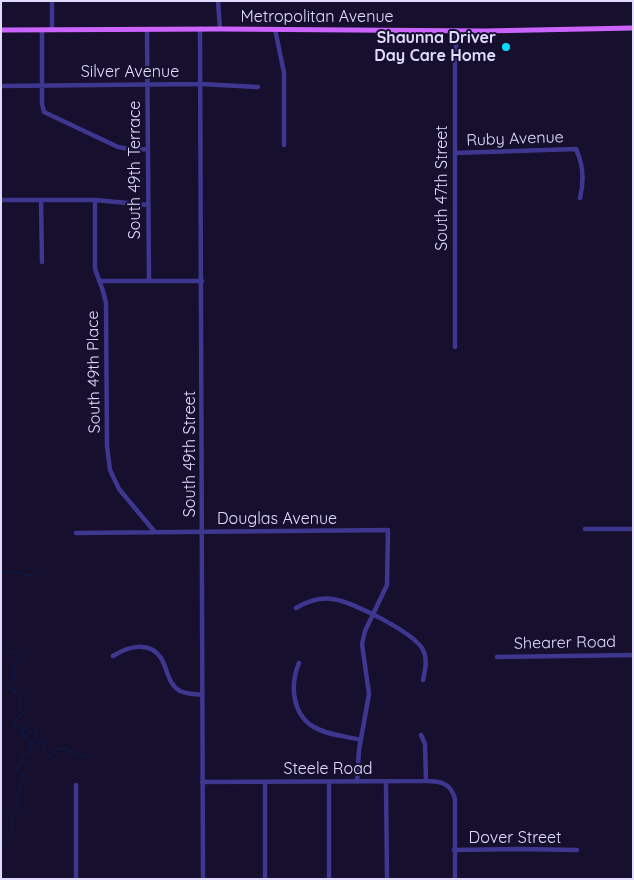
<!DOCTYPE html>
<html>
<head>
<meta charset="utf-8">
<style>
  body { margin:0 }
  #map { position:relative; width:634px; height:880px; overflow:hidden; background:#160f2d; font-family:Quicksand,sans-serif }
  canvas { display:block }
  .frame { position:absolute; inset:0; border:2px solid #e1dcff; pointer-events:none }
</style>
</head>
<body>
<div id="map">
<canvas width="634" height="880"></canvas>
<div class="frame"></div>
</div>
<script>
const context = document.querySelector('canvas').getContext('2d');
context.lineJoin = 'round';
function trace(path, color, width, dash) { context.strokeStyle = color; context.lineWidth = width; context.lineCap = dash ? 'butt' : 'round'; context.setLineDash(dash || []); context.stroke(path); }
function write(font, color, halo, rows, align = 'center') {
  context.font = font + ' Quicksand,sans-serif'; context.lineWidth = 4; context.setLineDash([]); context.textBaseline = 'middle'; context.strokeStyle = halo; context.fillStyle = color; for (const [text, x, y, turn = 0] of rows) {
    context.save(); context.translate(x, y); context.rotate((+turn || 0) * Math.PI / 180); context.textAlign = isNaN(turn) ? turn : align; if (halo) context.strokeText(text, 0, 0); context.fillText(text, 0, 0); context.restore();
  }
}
const stream = new Path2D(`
  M1,571L4,573
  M8,574L12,571L30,576L36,574
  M1,646L22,657L21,659L16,661L14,670L15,678L7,685L8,688L15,690V694L20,697L22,701L20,705L23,713L14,722V726L23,729V735L25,736L33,729L35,730L37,735L33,743L37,745L42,741L44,749L50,757L56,749H67L78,755L86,756
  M1,847L14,824L12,820L18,808V790L24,775L17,772L16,769L22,763L21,756L30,752L31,742L24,737`);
const minor = new Path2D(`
  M52,1V29
  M218,1L220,29
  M200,29L203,879
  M275,29L284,73V145
  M42,30V104L44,112L118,147L134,150L148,149
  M147,30L149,281
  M1,86L201,84L258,87
  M455,153L576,149C583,164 584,182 580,198
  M1,200H95L148,205
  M41,200L42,262
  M95,200V269L103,291L106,303L107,446L110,470L119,489L154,531
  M99,281H202
  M455,347V62L457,30
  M585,529H633
  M76,533L388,530L387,585L365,631L362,644L369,694L359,750L357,782
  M296,608C308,601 319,597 333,599C351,601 415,633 423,650C428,659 425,671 423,680
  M113,656C127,647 149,640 161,658C168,669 167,683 180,691C186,694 195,694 202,695
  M497,657L633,655
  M299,663C290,684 292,713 312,726C326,735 346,736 361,740
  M421,735L425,744L426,781
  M202,782L426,781C440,781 451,783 455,799V879
  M265,782V879
  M386,782L387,879
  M76,785V879
  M454,850L519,849L577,850
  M329,879V782`);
const major = new Path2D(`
  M1,30L220,29L484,31L633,28`);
const markers = [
  [506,47,5,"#08dcff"]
];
const streetNames = [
  ["Metropolitan Avenue",317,17],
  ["Silver Avenue",130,72],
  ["Ruby Avenue",515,139,-2],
  ["South 49th Terrace",135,170,-90],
  ["South 47th Street",442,188,-90],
  ["South 49th Place",94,372,-91],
  ["South 49th Street",190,454,-90],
  ["Douglas Avenue",277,519],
  ["Shearer Road",565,643,-1],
  ["Steele Road",328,769],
  ["Dover Street",515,838]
];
const poiNames = [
  ["Shaunna Driver",496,38],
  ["Day Care Home",496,56]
];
trace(stream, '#071e4f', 1);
trace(minor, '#3e3790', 4.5);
trace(major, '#cb63ff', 5);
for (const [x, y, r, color] of markers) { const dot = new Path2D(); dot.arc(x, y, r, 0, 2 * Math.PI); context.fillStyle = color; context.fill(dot); trace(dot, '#160f2d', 2); }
write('16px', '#e1dcff', '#160f2d', streetNames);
write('bold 16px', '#e1dcff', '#160f2d', poiNames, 'right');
</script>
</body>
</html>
